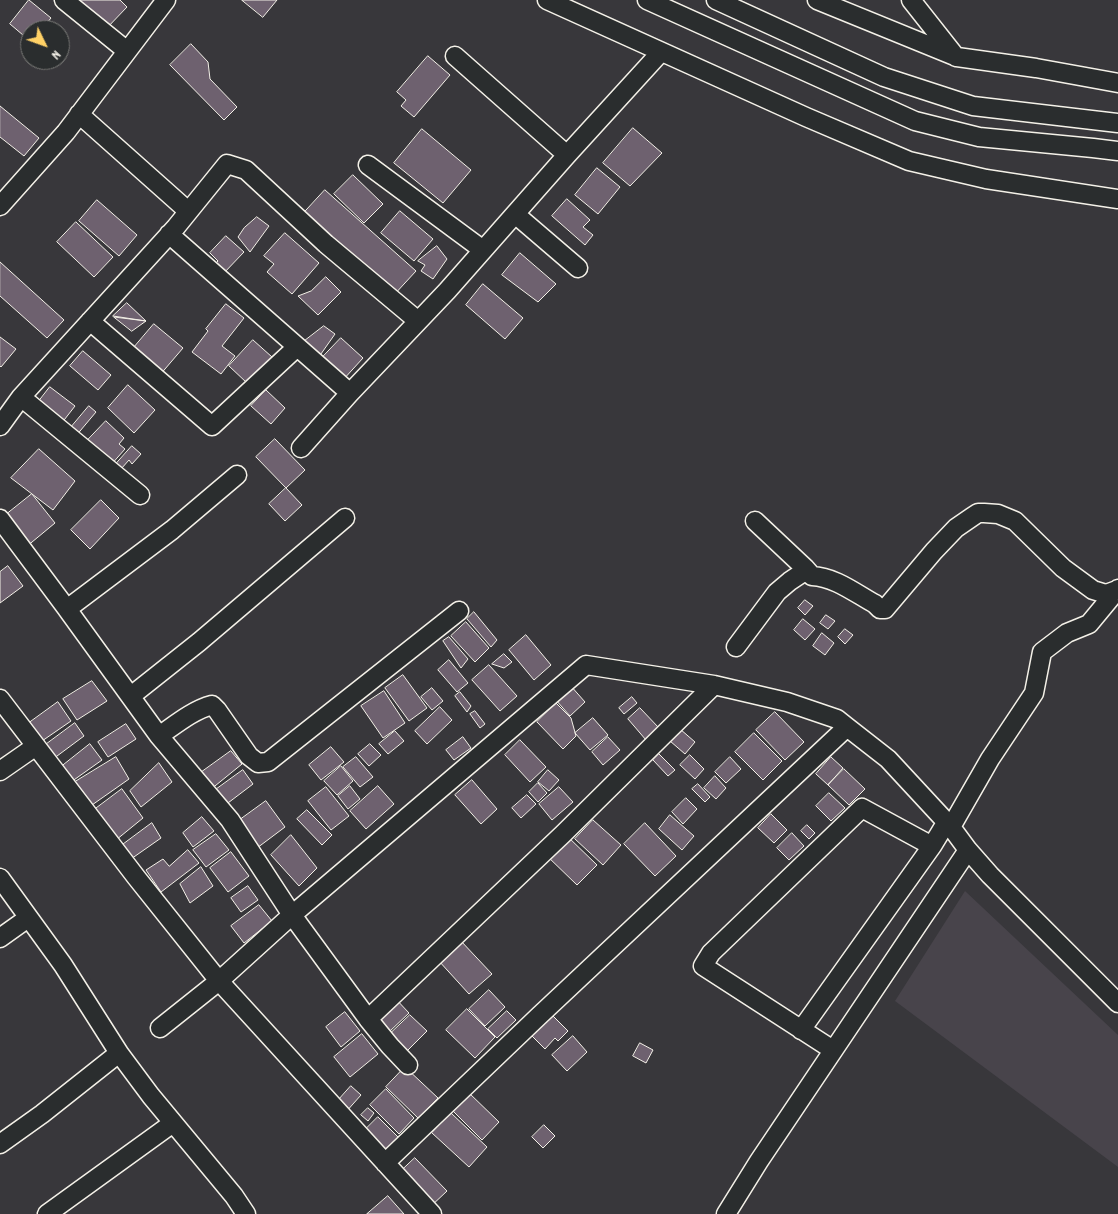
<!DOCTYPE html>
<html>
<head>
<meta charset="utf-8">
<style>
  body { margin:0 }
  #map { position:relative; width:1118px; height:1214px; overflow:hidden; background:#38373b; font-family:Dekko,sans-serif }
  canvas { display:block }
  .north { position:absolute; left:20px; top:20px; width:50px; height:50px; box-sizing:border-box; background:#2a2d2e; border:1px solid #7b7b78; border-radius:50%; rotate:132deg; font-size:14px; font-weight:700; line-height:20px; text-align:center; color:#f4f1e8 }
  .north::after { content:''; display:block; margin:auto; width:18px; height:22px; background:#ffd166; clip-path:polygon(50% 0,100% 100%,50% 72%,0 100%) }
</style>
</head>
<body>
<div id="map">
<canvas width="1118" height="1214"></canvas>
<div class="north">N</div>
</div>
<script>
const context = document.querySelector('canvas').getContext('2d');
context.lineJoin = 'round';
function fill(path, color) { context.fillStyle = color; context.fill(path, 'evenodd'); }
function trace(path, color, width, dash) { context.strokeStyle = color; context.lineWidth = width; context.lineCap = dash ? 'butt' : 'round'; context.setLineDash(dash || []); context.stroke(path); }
const built = new Path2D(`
  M965,891L1118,1035V1167L895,1001Z`);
const building = new Path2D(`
  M29,0L51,18L41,30H30V41L10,24Z
  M79,0H120L127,7L105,30L77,2Z
  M242,0H277L263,17Z
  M191,44L208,62L210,79L237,107L224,120L170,65Z
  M428,56L450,75L414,117L401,106L406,100L397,92Z
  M0,106L39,138L24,156L0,137Z
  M633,128L662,153L630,186L603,163Z
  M422,129L471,170L443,203L394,163Z
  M597,168L620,187L598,214L575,195Z
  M353,175L383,204L364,223L334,194Z
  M325,190L416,271L393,296L302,215Z
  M567,199L590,220L583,227L593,235L585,245L552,216Z
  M97,200L137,235L119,256L79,221Z
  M400,211L433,239L414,261L381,233Z
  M257,217L269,226L250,252L238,237L244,228Z
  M76,222L113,257L94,277L57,242Z
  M285,233L319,263L292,294L267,272L274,264L264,256Z
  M226,236L244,252L222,275L213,266L218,261L210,253Z
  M437,246L447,259L433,279L421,271L425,265L418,261Z
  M520,253L556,284L538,302L502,275Z
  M0,262L64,320L47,338L0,296Z
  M326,277L341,292L318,315L298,296L311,291Z
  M483,284L523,318L505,339L466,305Z
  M127,303L146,321L113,316Z
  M226,304L244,318L222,346L235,356L221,374L192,352L208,331L206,329Z
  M114,317L146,321L132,331Z
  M154,324L183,348L159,376L131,351Z
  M324,326L335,334L316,361L302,343Z
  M0,337L16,349L1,367L0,366Z
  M341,338L363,358L342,381L320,360Z
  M253,340L272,357L247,383L229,366Z
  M83,351L111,375L98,390L70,366Z
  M128,385L155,410L134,433L108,408Z
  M50,387L75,406L61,424L36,405Z
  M266,390L285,408L271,424L251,406Z
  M89,406L96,412L75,437L68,431Z
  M106,421L124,438L119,444L125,449L110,466L85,443Z
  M275,439L305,470L286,488L256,457Z
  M132,446L141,454L132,464L129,460L121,469L116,464Z
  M39,449L75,481L53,510L11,478Z
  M286,488L302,505L285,521L269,504Z
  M32,494L55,523L26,547L2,518Z
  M101,500L119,518L90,549L71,530Z
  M8,566L23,586L0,603V572Z
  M805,600L813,606L805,615L798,608Z
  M474,612L497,640L491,647L467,619Z
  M826,615L835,621L828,629L820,623Z
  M803,619L815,629L805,640L794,630Z
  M466,622L489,648L475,662L451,636Z
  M845,629L853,635L845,644L838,637Z
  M822,633L834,643L825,655L813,646Z
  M526,635L551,665L534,680L509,650Z
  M449,637L468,659L461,668L443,641Z
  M504,654L512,662L504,668L492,664Z
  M449,660L468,683L457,692L438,670Z
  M489,665L517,696L500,711L472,680Z
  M403,675L427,708L409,721L385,688Z
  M92,681L107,701L77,720L63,699Z
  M570,685L585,702L570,716L555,699Z
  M432,688L443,701L432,710L421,697Z
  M384,691L405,723L383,738L361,706Z
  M460,692L471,706L467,712L455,696Z
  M632,697L637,703L624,714L619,708Z
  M58,702L71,721L42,741L29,723Z
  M556,703L571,718L576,736L563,749L537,722Z
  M440,707L452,720L427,744L415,731Z
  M640,708L659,728L646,740L628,719Z
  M475,711L485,724L480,728L470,714Z
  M775,712L804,742L785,760L756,730Z
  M593,718L608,735L590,750L575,733Z
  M75,723L84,736L53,759L44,746Z
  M126,724L136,739L108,757L98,742Z
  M680,729L695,742L685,754L670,741Z
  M395,731L404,741L388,754L379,744Z
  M754,733L782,761L763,780L735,752Z
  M463,737L471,748L454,760L446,750Z
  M608,737L620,750L603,765L592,752Z
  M520,740L546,767L530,782L505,755Z
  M90,744L102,760L71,782L61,767Z
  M370,744L381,755L369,766L358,754Z
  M331,747L344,762L321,780L309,765Z
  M231,751L242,764L210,790L199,774Z
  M659,754L675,770L668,776L653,760Z
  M690,755L704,769L695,779L680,765Z
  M116,757L129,779L92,805L75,782Z
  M356,757L373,777L360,787L343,767Z
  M730,757L741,769L726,783L715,772Z
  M831,757L843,768L828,785L816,774Z
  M159,763L172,782L141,807L130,791Z
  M341,766L353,781L337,795L324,781Z
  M844,769L865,789L849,805L828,785Z
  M243,770L253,784L224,806L214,791Z
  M548,770L559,780L549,791L538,782Z
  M715,776L726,788L716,799L704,788Z
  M472,780L497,809L481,824L455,795Z
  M538,783L547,793L538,802L529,792Z
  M698,784L710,797L705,802L692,789Z
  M350,786L360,799L348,809L338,796Z
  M378,786L394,804L366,829L350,811Z
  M326,787L349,816L331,830L308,801Z
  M559,787L573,802L552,820L539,804Z
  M122,789L143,818L116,840L94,810Z
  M829,793L845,808L831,821L816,806Z
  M527,795L536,804L521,818L512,808Z
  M686,798L697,809L683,824L672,812Z
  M266,801L285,827L257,848L237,822Z
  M307,810L332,835L322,845L297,819Z
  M771,814L787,830L774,843L758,828Z
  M670,815L694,836L682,850L659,829Z
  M202,817L214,831L193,847L183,833Z
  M593,820L621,845L603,865L575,839Z
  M152,823L161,838L131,859L121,846Z
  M645,823L676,856L655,876L624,844Z
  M807,825L815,833L809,839L801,831Z
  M792,833L804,846L789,860L777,848Z
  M216,834L229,850L206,867L193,850Z
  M565,834L597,865L577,885L545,854Z
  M291,835L317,868L299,886L271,855Z
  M188,850L199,863L161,892L146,870L163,859L169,866Z
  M231,852L249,876L228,892L210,868Z
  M201,867L213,886L190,903L180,884Z
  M248,886L258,900L241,912L231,898Z
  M259,905L272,921L244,943L231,926Z
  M460,940L492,974L469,994L438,960Z
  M489,990L505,1007L485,1026L469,1009Z
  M394,997L409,1013L389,1032L374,1016Z
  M467,1009L495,1037L475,1058L446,1030Z
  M507,1011L516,1020L497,1038L488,1029Z
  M345,1012L360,1031L341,1047L326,1027Z
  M551,1014L568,1031L558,1041L555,1038L545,1049L531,1035Z
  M410,1015L427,1031L407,1051L390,1034Z
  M362,1034L378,1054L350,1077L334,1057Z
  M573,1036L587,1052L567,1071L552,1055Z
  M640,1043L653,1050L646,1063L633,1056Z
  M405,1067L438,1098L418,1118L386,1087Z
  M351,1086L361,1095L345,1113L335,1104Z
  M386,1089L414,1118L399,1134L370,1105Z
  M467,1091L499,1122L482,1140L451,1109Z
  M368,1108L374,1113L368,1121L361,1115Z
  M451,1113L487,1147L469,1167L432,1133Z
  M378,1117L398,1137L381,1154L361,1134Z
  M544,1125L555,1136L543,1148L532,1137Z
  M415,1158L447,1191L429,1208L398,1174Z
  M388,1196L404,1214H367Z`);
const minor = new Path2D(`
  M64,0L127,51
  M547,0L806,117L909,161L986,179L1118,199
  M647,0L915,121L979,137L1093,148L1118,151
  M716,0L884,77L973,106L1118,123
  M817,0L957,57L1036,68L1118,83
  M911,0L956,57
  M455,56L567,155
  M79,114L188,211
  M368,165L483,250
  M0,206L66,132L166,0
  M515,214L578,268
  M169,234L350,393
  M90,321L212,426L297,347
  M0,426L21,397
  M301,448L350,393L447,291L567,155L661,52
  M237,475L172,530L67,609L159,736L230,820L292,915L219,981L432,1214
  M140,495L21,397L176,227L227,164L246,170L326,244L418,321
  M0,519L67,609
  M755,521L805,568L812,576C835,577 855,593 875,604L880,609H885L934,551L956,528L972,517L978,513H984L998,514L1015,521L1063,568L1093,590L1106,594L1117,590
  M736,647L777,592L790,581L805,571V568
  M714,685L586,665L292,915L368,1019L563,834L714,685L787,702L837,719L847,727L888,759L951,827L968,850L990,875L1118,1003
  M131,696L199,642L345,518
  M0,699L136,877L219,981L160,1028
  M159,736C175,725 193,710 212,705L217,710L249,756L258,763L268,762L459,611
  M0,771L36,746
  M951,827L990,759L1034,693L1042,652L1067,633L1089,624L1118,589
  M0,878L63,965L119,1053
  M0,938L28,918
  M368,1019L390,1046L408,1065
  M801,1030L932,846L946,823
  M833,1050L703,966L711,953L862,808L932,846
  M0,1144L42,1114L119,1053L151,1096L234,1196L246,1214
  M385,1163L540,1015L847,727
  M47,1214L173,1123
  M726,1214L759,1161L968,850`);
fill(built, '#48444b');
fill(building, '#6e616f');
trace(building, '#f4f1e8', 1);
trace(minor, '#f4f1e8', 21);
trace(minor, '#2a2d2e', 18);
</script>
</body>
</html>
